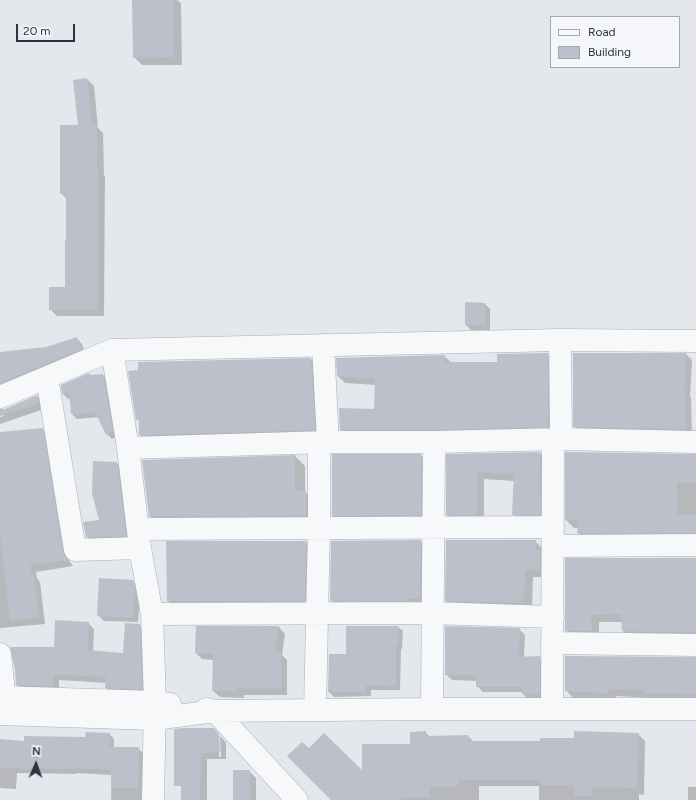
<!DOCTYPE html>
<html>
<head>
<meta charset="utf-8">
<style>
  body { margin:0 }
  #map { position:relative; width:696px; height:800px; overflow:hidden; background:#e4e7ec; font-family:Figtree,sans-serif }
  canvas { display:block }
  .legend { position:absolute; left:550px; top:16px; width:130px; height:52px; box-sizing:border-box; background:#f4f6f9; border:1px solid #a4a8b1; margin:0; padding:5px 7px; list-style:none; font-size:12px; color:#2b3445 }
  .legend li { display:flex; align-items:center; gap:8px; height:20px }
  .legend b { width:20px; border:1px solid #a4a8b1 }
  .north { position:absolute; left:16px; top:744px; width:40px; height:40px; -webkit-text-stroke:3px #f4f6f9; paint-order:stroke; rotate:2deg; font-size:11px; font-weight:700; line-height:16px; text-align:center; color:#2b3445 }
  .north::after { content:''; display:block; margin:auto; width:14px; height:18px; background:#2b3445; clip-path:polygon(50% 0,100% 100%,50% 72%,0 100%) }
  .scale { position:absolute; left:16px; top:24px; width:59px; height:18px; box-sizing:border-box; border:2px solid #2b3445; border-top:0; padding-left:5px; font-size:12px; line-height:14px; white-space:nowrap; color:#2b3445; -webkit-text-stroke:3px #f4f6f9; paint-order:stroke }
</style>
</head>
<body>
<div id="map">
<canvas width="696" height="800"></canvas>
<ul class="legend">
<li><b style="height:5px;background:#f7f8fa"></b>Road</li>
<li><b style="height:11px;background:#bbc0ca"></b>Building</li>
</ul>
<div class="north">N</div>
<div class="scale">20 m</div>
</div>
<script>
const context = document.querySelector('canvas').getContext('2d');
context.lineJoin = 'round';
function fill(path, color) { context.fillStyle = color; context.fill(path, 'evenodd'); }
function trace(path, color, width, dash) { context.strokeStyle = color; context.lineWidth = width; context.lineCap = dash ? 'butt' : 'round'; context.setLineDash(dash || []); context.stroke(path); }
const shadow = new Path2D(`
  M133,0H177L181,3L182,65H142L134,57Z
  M87,79L94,86L98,128L103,133L104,175L105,176L104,316H57L50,309L66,288L67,199L61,193L79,126Z
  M485,304L490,309V330H471L466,325Z
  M76,338L82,344L86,356L0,393V354L47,348Z
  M547,354L554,361L555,433L348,436L341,429L375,410L376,385L345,383L338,376L444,356L452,363H498Z
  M686,354L692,360L690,396L691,398L692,435L580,432L574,426Z
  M311,359L319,367L323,438L148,443L140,435V422L137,420Z
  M103,375L108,380L117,436L112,439L107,434L99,417L77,419L72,414L70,398L68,399L63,394L62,386L91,376Z
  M37,396L43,402L44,409L0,424V417L4,416L3,414L0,415V410H5Z
  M42,429L49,436L69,560L73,566L36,572L37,578L40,582L45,624L0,628V433Z
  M540,453L548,461V522H521L513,514L514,481L484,479V522H455L447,515V455Z
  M295,456L305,466V492L316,502V525L159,526L150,516L143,461Z
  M421,456L431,465L430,524L342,525L332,515Z
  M696,456V540L586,541L578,533V528H574L566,520Z
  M116,463L122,468L131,541L92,542L87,537L100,521Z
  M420,541L430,551V608L341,610L331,600Z
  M535,541L543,549L548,577H533L532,608H454L446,601Z
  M167,542H306L313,549L312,608L176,609L168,601Z
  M566,559H696V640L631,639L623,631V622H599V639L574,638L566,630Z
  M133,581L138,586L140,596L138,622L104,621L98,615Z
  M88,623L94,629L93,652L123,654L139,625L146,631L148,695L113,694L106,688L107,683L59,680V692L23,691L17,685L55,648Z
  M279,627L285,634L282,655L287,660V695H244V698L220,697L213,691V660L202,659L196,653Z
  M398,627L403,631L402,649H401L400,690H371V696L334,697L329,692L348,655Z
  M519,629L525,635L524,658L539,657L545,663V700H529L523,694V692H483L477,686V681L452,680L446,674Z
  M696,658V704L655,701L652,698L616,696V701L573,698L566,690Z
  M183,729H214L219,735V757H221L220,736L226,742V759H207V800H182Z
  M425,732L430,737L468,736L474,742H541L638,734L645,741L644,795L639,794V800H539V786H479V800H331L309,749L363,773L411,745Z
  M109,734L114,739V748H138L143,753V800H111L112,775L76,773V774L17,773L16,789L0,788V741L25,742L86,738Z
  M249,771L256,778V800H234Z
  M688,787H696V800H688Z`);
const building = new Path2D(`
  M132,0H173L174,57L133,58Z
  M87,78L92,125H97V169H98V310H49V287H65V240H66V194H60V125H78L73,80Z
  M465,302L485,303V325H465Z
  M77,337L81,349L0,383V352L46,347Z
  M548,353V427L434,430H340L339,408L374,409L375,379L337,376L336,358L445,355V362H497V354Z
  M573,353H686L684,391H686V429L573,427Z
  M311,358L315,430L139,435V419L136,420L128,371L138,370V362Z
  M89,373L90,375L103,374L113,431L106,435L95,412L71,414L69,392L62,394L61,385Z
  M37,395L38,403L0,416V409H5Z
  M43,428L63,552L65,557L68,560L30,565L31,574H34L39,618L10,620L0,533V432Z
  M540,452V515H512L514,474L477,472V515H446V454Z
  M565,452L696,454V483L677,482V515H696V533H577L578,521L565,520Z
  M332,454H421V515L332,516Z
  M295,455V491H306V516H149L142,460Z
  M93,461L117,462L126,536L86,537L83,522L99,520L92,494Z
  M421,540L420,598L407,599V601H330L331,541Z
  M446,540H536V550H540V570H525L524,601L522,600L521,603L445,601Z
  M166,541H306L305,601H167Z
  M565,558H696V632L622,631L621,614L591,615L592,631H565Z
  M99,578L133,580L135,590L133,618L97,616Z
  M55,620L89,622L87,650L123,653L125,623L140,624L142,689L105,688L106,677L53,674V686L16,685L15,670L10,647H54Z
  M196,626H279L275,653H281V689L238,688V691H212L213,654L195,653Z
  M346,626H399L398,645H396V686L366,685V692H328L329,654H346Z
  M445,626L520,628L518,657L540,656V694H522V687H476V675H445Z
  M565,656L696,657V694L646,693V690L609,689L608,693L565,691Z
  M184,728H214L219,734L220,752L201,753L200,800H181V786H174V729Z
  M426,731V736L468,735L469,741H540V738H574V731L639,733L637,788L592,787V796H574V785H540V780H458V786L430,787V797L401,798V800H331L287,756L302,742L309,748L324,733L362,770V744H410V732Z
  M86,732L110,733L109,747H139L138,788H111V770L71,768V769L0,768V739L24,741V736L85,737Z
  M233,770H250V800H233Z`);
const minor = new Path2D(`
  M560,340L561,439
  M323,345L328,442
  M112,350L128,448L140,548L152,614L155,702L153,800
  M47,377L75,550L140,548
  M0,397L112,350L560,340L696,341
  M128,448L328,442H434L561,439L696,442
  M138,529L553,527
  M553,546L696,545
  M152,614L432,613L553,617
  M552,643L696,645
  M0,654L6,711
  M0,697L155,702L170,704
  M206,709L215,711L297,800
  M432,709L434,442
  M552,709L553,440
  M315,710L319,527V443
  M0,714L154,719L215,711L432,709H696`);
fill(shadow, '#0003');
fill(building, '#bbc0ca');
trace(minor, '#a9aeb7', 23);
trace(minor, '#f7f8fa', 22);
</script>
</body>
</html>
